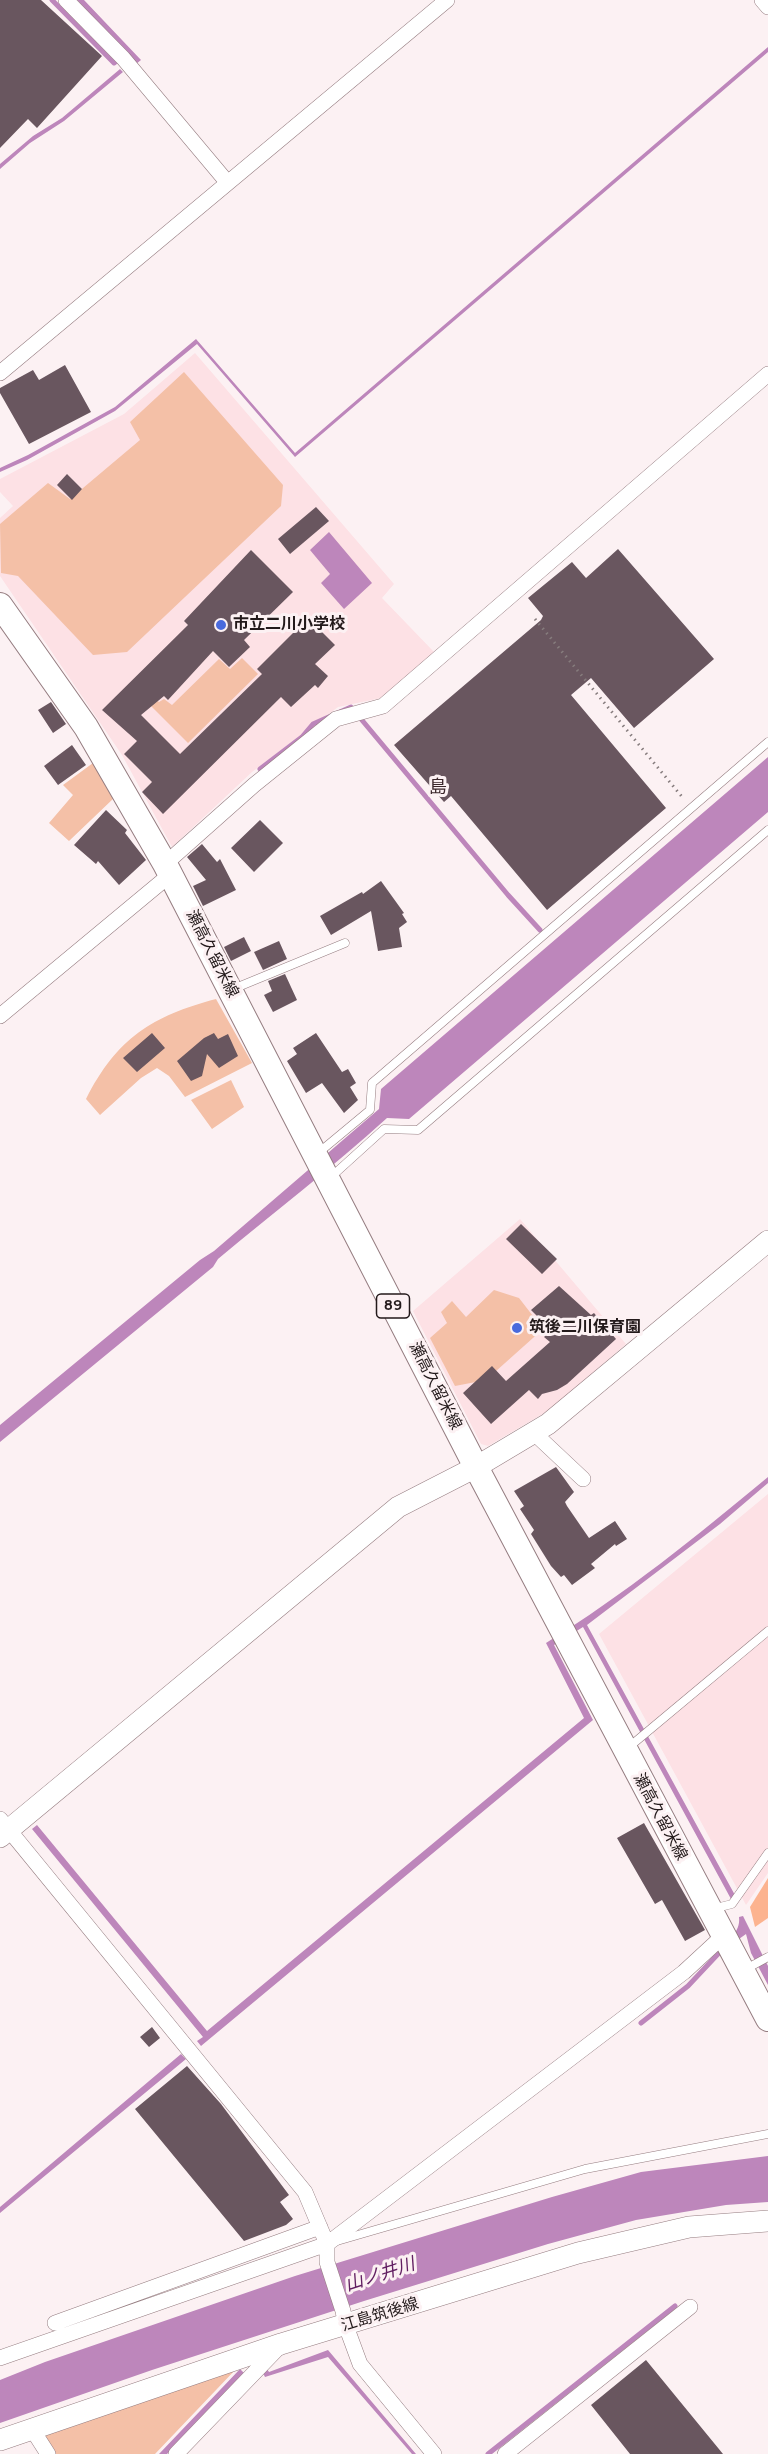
<!DOCTYPE html>
<html>
<head>
<meta charset="utf-8">
<style>
  body { margin:0 }
  canvas { display:block; background:#fcf1f3 }
</style>
</head>
<body>
<canvas width="768" height="2454"></canvas>
<script>
const context = document.querySelector('canvas').getContext('2d');
context.lineJoin = 'round';
function fill(path, color) { context.fillStyle = color; context.fill(path, 'evenodd'); }
function trace(path, color, width, dash) { context.strokeStyle = color; context.lineWidth = width; context.lineCap = dash ? 'butt' : 'round'; context.setLineDash(dash || []); context.stroke(path); }
function write(font, color, halo, rows, align = 'center') {
  context.font = font + ' Manrope,"Noto Sans JP",sans-serif'; context.lineWidth = 6; context.setLineDash([]); context.textBaseline = 'middle'; context.strokeStyle = halo; context.fillStyle = color; for (const [text, x, y, turn = 0] of rows) {
    context.save(); context.translate(x, y); context.rotate((+turn || 0) * Math.PI / 180); context.textAlign = isNaN(turn) ? turn : align; if (halo) context.strokeText(text, 0, 0); context.fillText(text, 0, 0); context.restore();
  }
}
const built = new Path2D(`
  M195,353L394,584L382,598L435,653L386,697L338,707L252,772L172,847L122,755L0,576V518L13,506L0,492V479L124,414Z
  M520,1219L626,1344L551,1409L488,1446L481,1444L413,1311Z
  M768,1494V1873L746,1905L599,1634Z`);
const green = new Path2D(`
  M184,372L283,485L281,506L127,652L93,655L18,576L1,573L0,524L48,483L70,499L140,440L130,422Z
  M242,658L258,674L188,743L151,706L156,700L159,702L164,699L172,705L219,659L230,669Z
  M93,763L114,798L69,841L49,823L73,795L63,785Z
  M216,999L252,1063L185,1097L169,1076L157,1068L141,1078L100,1115L86,1099C117,1038 152,1016 216,999Z
  M231,1080L244,1107L212,1129L191,1100Z
  M494,1290L519,1298L543,1329L486,1380L455,1386L430,1338L447,1323L441,1312L452,1301L466,1317Z
  M237,2368L155,2454H55L42,2432Z`);
const forest = new Path2D(`
  M768,1878V1918L755,1927L750,1907Z`);
const water = new Path2D(`
  M77,0H84L141,60L136,64Z
  M768,47V52L295,457L197,344L115,411L27,460L0,472V468L28,455L115,407L196,339L295,453Z
  M120,69L123,72L64,121L30,143L0,169V164L33,136L62,118Z
  M329,532L372,583L344,609L321,583L330,574L310,550Z
  M768,757V812L409,1119L387,1118C332,1168 274,1212 218,1259L213,1267L0,1442V1425L200,1260L214,1251L379,1109L381,1089Z
  M768,1477V1483L720,1524L587,1625L736,1897L731,1899L583,1627L554,1645L593,1720L201,2046L197,2041L203,2037L32,1829L37,1825L207,2031L584,1718L546,1643C624,1595 697,1536 768,1477Z
  M743,1916L768,1966V1985L751,1953L746,1934L718,1954C726,1941 741,1933 739,1917Z
  M181,2054L186,2059L0,2213V2207Z
  M768,2156V2202L726,2205L636,2220L548,2244L364,2301L152,2370L0,2423V2380L45,2362L295,2276L552,2197L641,2172Z
  M328,2350L416,2454H412L328,2357L265,2377L263,2373L267,2369L269,2372Z
  M240,2369L244,2373L167,2454H159Z`);
const stream = new Path2D(`
  M52,0L114,63L121,57
  M260,769L302,737L313,724L351,707L508,895L540,930
  M641,2023L688,1986L718,1954
  M488,2454L675,2306`);
const building = new Path2D(`
  M0,0H41L102,56L37,128L28,119L0,148Z
  M65,365L91,412L29,444L0,393V388L33,370L39,380Z
  M67,474L82,489L72,500L57,485Z
  M316,507L329,521L290,554L278,539Z
  M618,549L714,659L634,728L591,678L571,695L666,808L547,910L451,796L444,802L394,745L541,620L543,616L528,598L572,562L586,578Z
  M251,550L293,592L244,640L250,647L229,667L213,651L168,700L164,696L141,715L180,754L262,674L257,669L308,618L335,645L315,664L328,676L318,688L315,685L291,707L281,697L163,814L142,792L152,782L124,754L137,741L102,710L188,625L184,621Z
  M51,702L66,724L53,733L38,710Z
  M72,745L86,765L58,785L44,766Z
  M106,810L127,830L125,833L146,860L119,885L98,861L96,864L74,845Z
  M260,820L283,843L254,872L231,848Z
  M202,844L217,862L220,859L236,890L203,906L193,886L206,880L187,857Z
  M381,881L404,913L402,914L407,922L399,928L402,947L378,951L371,911L331,935L320,916L362,892L363,894Z
  M244,937L251,951L231,961L224,947Z
  M279,941L287,959L263,970L254,952Z
  M285,974L297,1000L273,1012L264,995L272,991L268,981Z
  M152,1033L165,1048L137,1072L123,1058Z
  M214,1033L218,1039L228,1034L238,1056L219,1068L207,1054L202,1076L191,1081L177,1061L204,1038Z
  M316,1033L342,1072L348,1069L356,1083L350,1087L358,1100L344,1113L322,1083L306,1093L287,1061L297,1054L293,1048Z
  M521,1224L557,1259L542,1274L506,1239Z
  M559,1286L591,1315L594,1313L616,1339L567,1384L557,1390L542,1394L538,1399L529,1390L491,1424L463,1393L492,1366L506,1381L550,1342L544,1337L551,1330L531,1310Z
  M556,1467L574,1492L565,1502L567,1506L589,1538L615,1521L627,1539L616,1546L615,1544L591,1564L595,1568L572,1585L564,1575L561,1577L551,1566L531,1534L534,1530L520,1509L524,1506L514,1491Z
  M644,1823L705,1930L685,1941L662,1900L655,1904L617,1838Z
  M152,2027L160,2038L149,2047L140,2037Z
  M187,2066L221,2104L289,2195L280,2202L293,2219L286,2225L244,2241L135,2109Z
  M646,2360L723,2454H630L591,2405Z`);
const path = new Path2D(`
  M535,619L683,798`);
const lane = new Path2D(`
  M233,989L345,943
  M317,1154L370,1110L372,1083L768,742
  M331,1177L384,1129L418,1130L768,830
  M629,1747L768,1631
  M712,1909L732,1904L768,1853
  M746,1969L768,1957
  M337,2241L585,2169L768,2134`);
const street = new Path2D(`
  M66,0L123,58L227,182
  M762,0L768,7
  M0,373L447,0
  M165,864L254,785L336,719L383,706L768,374
  M0,1016L171,874
  M534,1433L583,1479
  M0,1819L305,2192L327,2244V2262L343,2311L346,2326L360,2364L434,2454
  M55,2323L320,2227
  M0,2358L327,2244L684,1972L723,1936
  M32,2429L48,2454
  M176,2454L280,2346
  M505,2454L690,2307`);
const secondary = new Path2D(`
  M0,1837L398,1507L476,1467L548,1424L768,1241
  M0,2440L281,2344L578,2253L689,2227L768,2221`);
const primary = new Path2D(`
  M0,605L86,727L165,864L476,1467L768,2019`);
const markers = [
  [221,625,6,"#496add"],
  [517,1328,6,"#496add"]
];
const shields = [
  [393,1306,33]
];
const shieldNames = [
  ["89",393,1306]
];
const poiNames = [
  ["市立二川小学校",233,625],
  ["筑後二川保育園",529,1328]
];
const streetNames = [
  ["瀬高久留米線",212,954,63],
  ["瀬高久留米線",435,1386,63],
  ["瀬高久留米線",660,1817,62],
  ["江島筑後線",380,2315,-17]
];
const neighbourhoodNames = [
  ["島",438,788]
];
const waterNames = [
  ["山ノ井川",380,2275,-18]
];
fill(built, '#fde1e5');
fill(green, '#f4c0a7');
fill(forest, '#fcb38f');
fill(water, '#bd86bb');
trace(stream, '#bd86bb', 5);
fill(building, '#69565f');
trace(lane, '#957d81', 9);
trace(street, '#957d81', 16);
trace(secondary, '#957d81', 22);
trace(primary, '#957d81', 26);
trace(path, '#867c7d', 3, [1.5, 4.5]);
trace(lane, '#fff', 8);
trace(street, '#fff', 15);
trace(secondary, '#fff', 21);
trace(primary, '#fff', 24);
for (const [x, y, r, color] of markers) { const dot = new Path2D(); dot.arc(x, y, r, 0, 2 * Math.PI); context.fillStyle = color; context.fill(dot); trace(dot, '#fcf1f3', 2); }
for (const [x, y, w] of shields) { const box = new Path2D(); box.roundRect(x - w / 2, y - 12, w, 24, 4.5); context.fillStyle = '#fcf1f3'; context.fill(box); trace(box, '#231a1b', 1.5); }
write('bold 15px', '#231a1b', null, shieldNames);
write('bold 16px', '#231a1b', '#fcf1f3', poiNames, 'left');
write('16px', '#231a1b', '#fcf1f3', streetNames);
write('18px', '#3b272b', '#fcf1f3', neighbourhoodNames);
write('italic 18px', '#622062', '#fcf1f3', waterNames);
</script>
</body>
</html>
